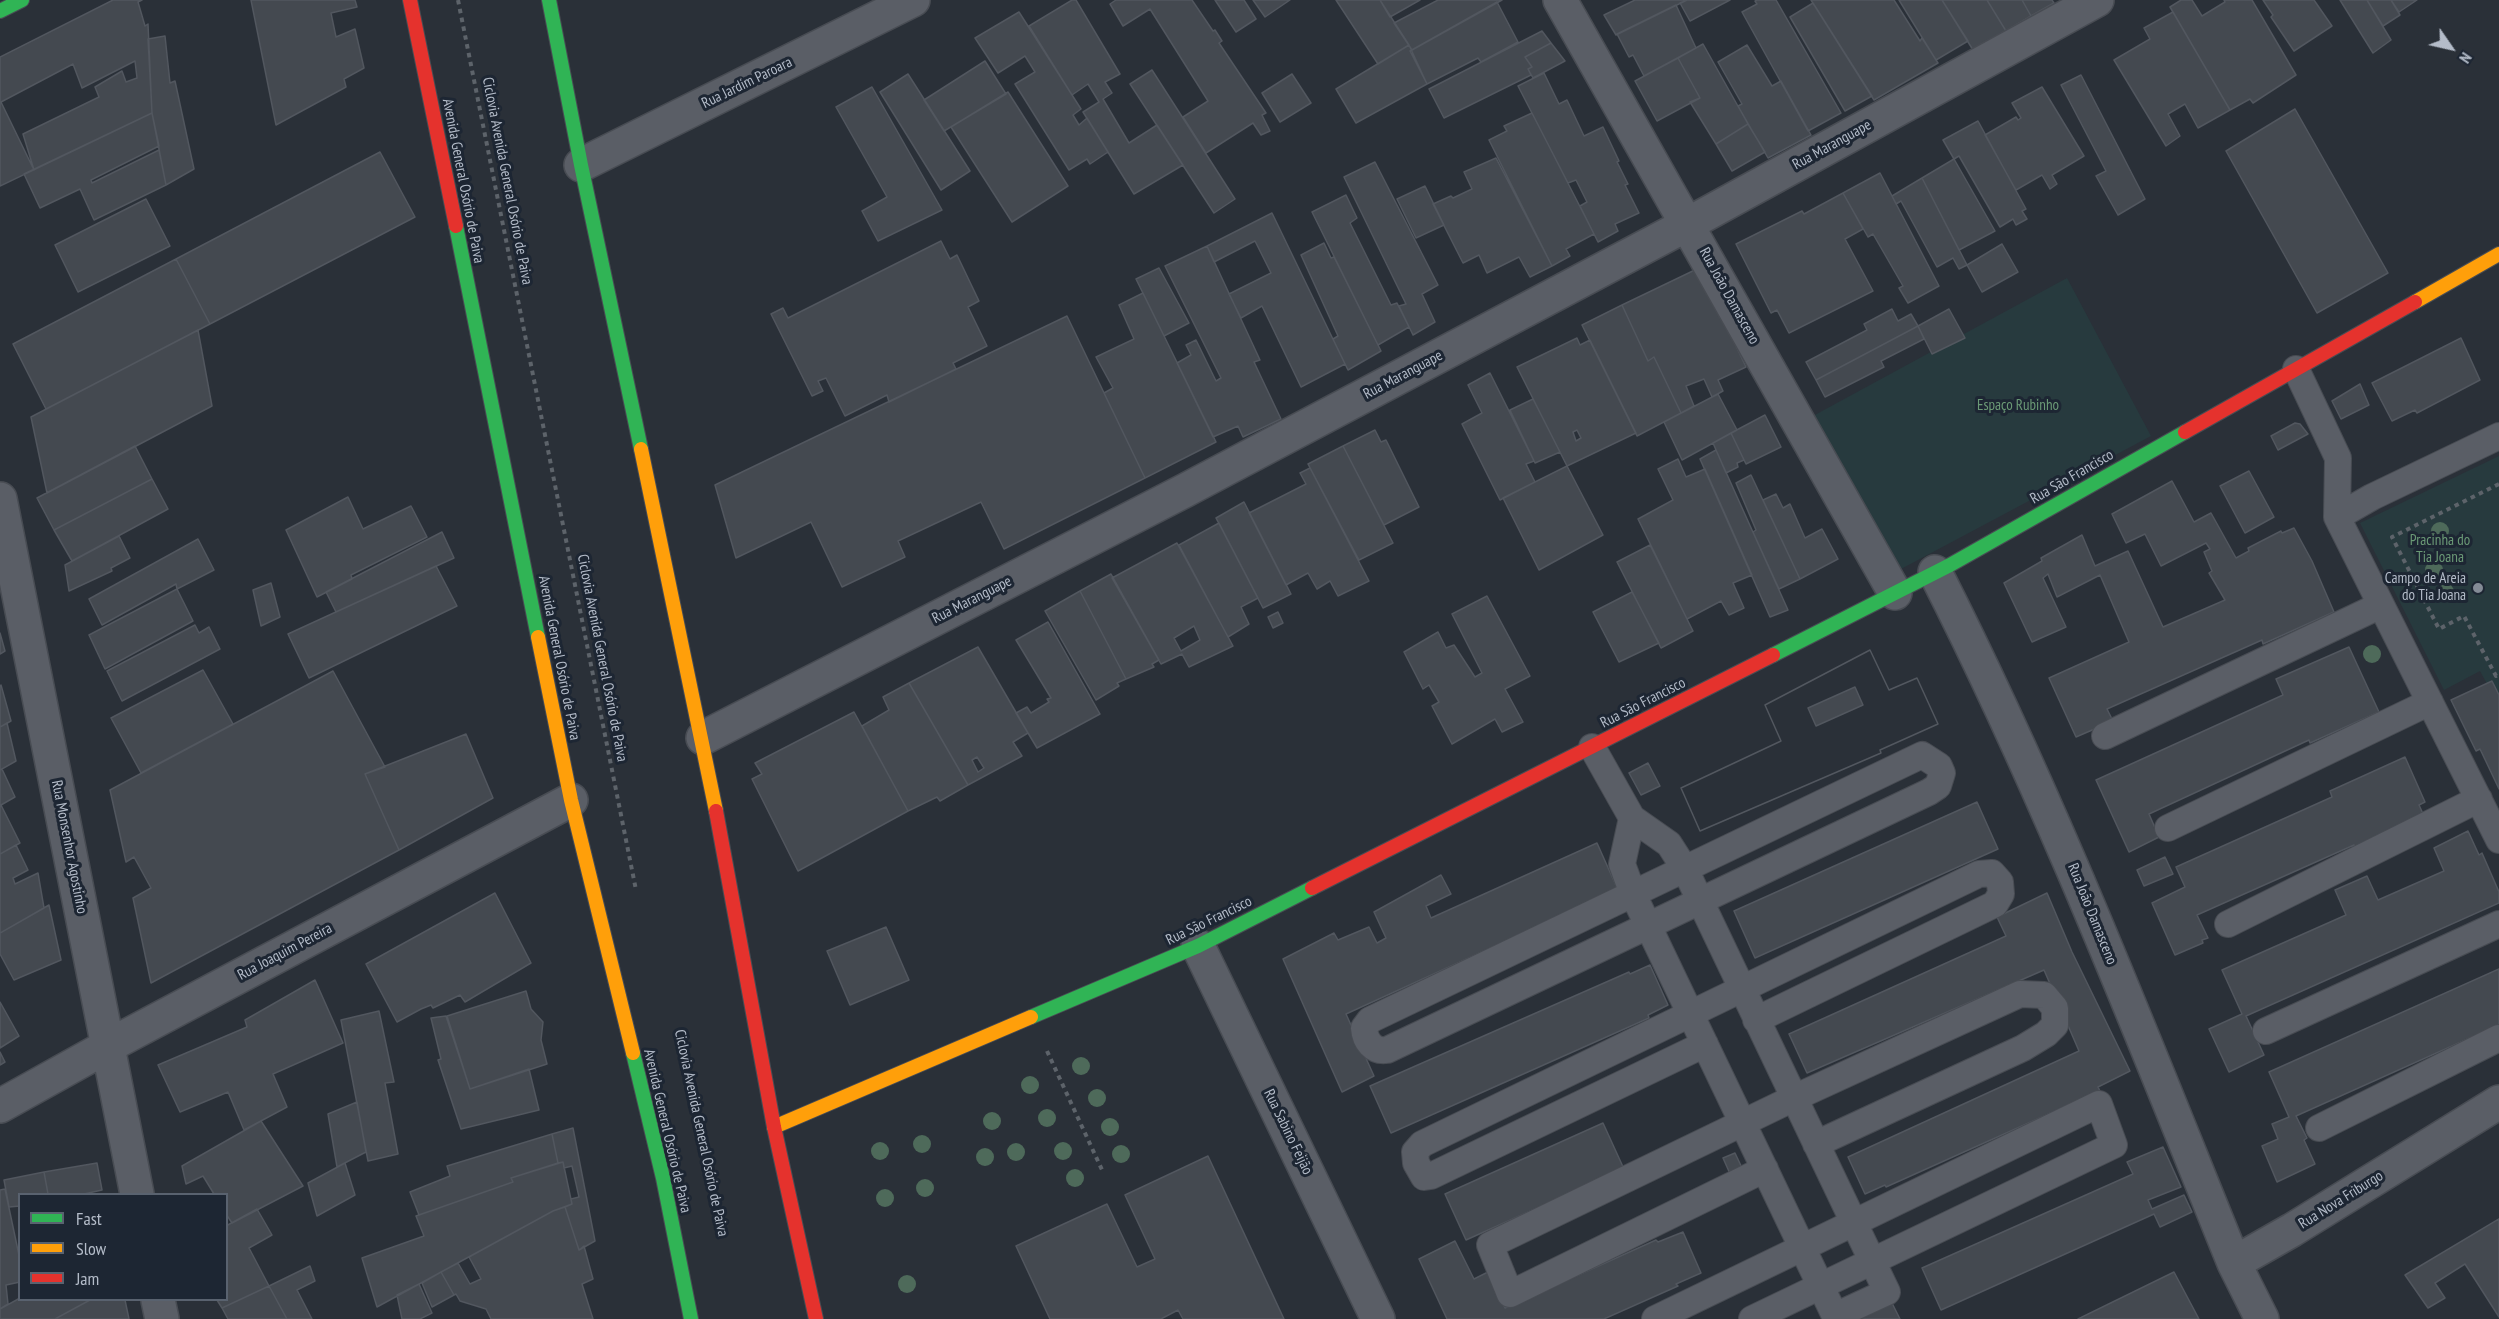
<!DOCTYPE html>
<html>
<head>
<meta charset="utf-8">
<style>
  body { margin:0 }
  #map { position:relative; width:2499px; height:1319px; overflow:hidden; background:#2a3038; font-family:"PT Sans Narrow",sans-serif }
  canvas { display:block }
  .legend { position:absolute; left:18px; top:1193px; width:210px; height:108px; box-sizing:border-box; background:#1d2633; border:2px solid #59626f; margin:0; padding:8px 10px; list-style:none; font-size:18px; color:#b4bcc9 }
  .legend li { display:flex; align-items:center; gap:12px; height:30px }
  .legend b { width:30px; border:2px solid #59626f }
  .north { position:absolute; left:2421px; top:18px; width:60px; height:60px; -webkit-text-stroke:4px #1d2633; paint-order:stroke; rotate:124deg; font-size:16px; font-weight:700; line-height:24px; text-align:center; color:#b4bcc9 }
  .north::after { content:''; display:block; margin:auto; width:21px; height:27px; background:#b4bcc9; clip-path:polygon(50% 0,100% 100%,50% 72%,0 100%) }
</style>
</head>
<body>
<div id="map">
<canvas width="2499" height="1319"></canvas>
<ul class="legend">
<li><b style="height:8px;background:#30b455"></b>Fast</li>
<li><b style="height:8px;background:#ff9f0a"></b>Slow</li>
<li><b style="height:8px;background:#e5322d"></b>Jam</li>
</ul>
<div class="north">N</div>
</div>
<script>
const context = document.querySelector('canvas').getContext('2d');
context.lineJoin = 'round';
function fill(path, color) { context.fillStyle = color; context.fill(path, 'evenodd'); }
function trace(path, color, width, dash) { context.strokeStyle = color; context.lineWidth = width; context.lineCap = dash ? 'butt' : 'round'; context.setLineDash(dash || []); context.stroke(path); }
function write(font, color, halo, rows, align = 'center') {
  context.font = font + ' "PT Sans Narrow",sans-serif'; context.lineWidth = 6; context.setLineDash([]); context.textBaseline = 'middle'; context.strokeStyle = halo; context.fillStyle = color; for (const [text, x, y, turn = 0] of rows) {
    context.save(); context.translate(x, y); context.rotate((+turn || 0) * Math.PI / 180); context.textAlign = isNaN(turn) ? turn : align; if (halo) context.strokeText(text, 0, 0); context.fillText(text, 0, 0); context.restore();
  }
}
const green = new Path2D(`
  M2067,278L2151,436L1901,569L1813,416Z
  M2499,456V698L2496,700L2480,671L2444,690L2360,523Z`);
const building = new Path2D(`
  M113,0H142L138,2L145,26L148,24L152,113L0,186V57ZM135,61L137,78L126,82L122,71L95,87L99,97L23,134L34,170L1,102L73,64L82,88Z
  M251,0H355L357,7L331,13L336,37L355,29L364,68L344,79L346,87L276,125Z
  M1072,0H1076L1120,74L1105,82L1112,93L1103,99L1129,143L1157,125L1183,165L1134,194L1083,112L1099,102L1088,84L1072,95L1029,26Z
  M1116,0H1192L1213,31L1215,30L1222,41L1219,43L1266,113L1262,115L1270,131L1261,135L1253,123L1206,153L1183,117L1208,101L1150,9L1123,26L1110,4Z
  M1215,0H1244L1256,19L1236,32Z
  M1253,0H1290L1265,17Z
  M1336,0H1380L1409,45L1378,64Z
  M1380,0H1420L1390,17Z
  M1438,0H1502L1412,50L1394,23Z
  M1635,0H1687L1616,35L1604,15Z
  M1687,0H1730L1690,21L1680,3Z
  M1757,0H1776L1841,113L1808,131L1742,12L1757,4L1755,1Z
  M1811,0H1894L1920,41L1922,38L1938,63L1874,100Z
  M1899,0H1942L1968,41L1936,60Z
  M1942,0H1987L2006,31L1973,50Z
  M1987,0H2022L2031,16L2006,31Z
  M2022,0H2052L2054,3L2031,16Z
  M2181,0H2192L2202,16L2225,2L2224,0H2252L2296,75L2253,103L2250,99L2230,110L2170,7Z
  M2263,0H2314L2332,26L2294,51L2271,17L2273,15Z
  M2340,0H2367L2391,40L2373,53Z
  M2367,0H2391L2400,15L2383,26Z
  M2391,0H2417L2399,12Z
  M1497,2L1518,42L1481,62L1478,58L1427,84L1410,51Z
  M1813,3L1872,96L1845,111L1790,17Z
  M1676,5L1696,48L1644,76L1633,55L1629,57L1617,34Z
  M1019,12L1081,109L1073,115L1079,125L1087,118L1108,152L1090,164L1087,159L1069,170L1015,84L1035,72L1025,56L998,73L975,38Z
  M2173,12L2230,110L2198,128L2185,104L2168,114L2180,136L2166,146L2114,60L2150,39L2144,28Z
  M1542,31L1551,43L1525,57L1532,67L1528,69L1531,75L1444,118L1429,89Z
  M165,36L170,83L175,81L194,169L166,185L152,113L148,39Z
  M1551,43L1565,61L1533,78L1528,69L1532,67L1525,57Z
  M1703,44L1748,124L1716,144L1690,102L1700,98L1678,58Z
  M1409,45L1427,84L1356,123L1336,89Z
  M1747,45L1772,86L1781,81L1811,135L1768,158L1738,106L1742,104L1718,62Z
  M1678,58L1700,98L1657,121L1635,81Z
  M985,61L1006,94L944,131L924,100Z
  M1152,70L1235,199L1214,213L1130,84Z
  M1544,73L1559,104L1567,100L1584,136L1603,127L1619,161L1617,162L1628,184L1625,185L1639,213L1615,224L1618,231L1598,242L1580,206L1587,202L1576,180L1568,183L1518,86Z
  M908,74L970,171L941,190L880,92Z
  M1292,74L1311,103L1280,122L1262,93Z
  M2081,75L2145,199L2118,215L2096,176L2106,171L2061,85Z
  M872,87L942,210L878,241L862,211L887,197L836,107Z
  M2042,87L2084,156L2052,175L2057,184L2050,189L2042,175L2016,190L1985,135L2016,117L2018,120L2021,118L2012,103Z
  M1008,92L1068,186L1012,222L951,127Z
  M2295,109L2388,273L2317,313L2226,151Z
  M152,113L159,146L91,180L92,183L159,150L166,185L94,220L80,189L40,208L24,174Z
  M1532,113L1594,234L1566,249L1570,256L1552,266L1489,140L1507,131L1504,126Z
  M1978,121L2026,209L2022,211L2027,219L2016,225L2013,219L2000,227L1959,156L1954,159L1943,140Z
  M1748,124L1765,152L1732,171L1716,144Z
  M380,152L415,217L210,324L176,259Z
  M1496,158L1552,266L1530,277L1519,257L1487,273L1479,255L1463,263L1433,204L1451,196L1453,198L1472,189L1464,172Z
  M1954,159L1995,231L1959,250L1922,178Z
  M1375,162L1438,285L1422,294L1435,322L1413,335L1399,306L1406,304L1344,177Z
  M1880,173L1939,286L1908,303L1899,288L1903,286L1873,234L1868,237L1843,193Z
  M1922,178L1967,265L1959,269L1953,258L1937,267L1901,201L1896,204L1892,196Z
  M1425,186L1444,225L1416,238L1397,199Z
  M1843,193L1863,229L1845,239L1873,291L1789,333L1777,310L1771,313L1736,244L1802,211L1804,214Z
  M1346,195L1357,218L1350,223L1391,305L1397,303L1409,327L1378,345L1312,212Z
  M146,199L170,246L78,292L55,245Z
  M1272,213L1345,364L1301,387L1262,306L1241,318L1229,294L1271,273L1255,241L1214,262L1207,246Z
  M941,241L950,259L957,255L979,301L968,307L987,346L953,363L956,369L889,402L887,395L845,416L826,378L818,381L823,391L812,396L771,314L783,308L788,318Z
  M1324,243L1331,258L1334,257L1381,351L1348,370L1333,339L1338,336L1301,255Z
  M2002,244L2018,272L1982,292L1967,265Z
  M1207,246L1260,360L1254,362L1281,419L1243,437L1238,426L1213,437L1177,363L1191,355L1186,345L1196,340L1216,381L1221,378L1165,266Z
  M176,259L210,324L46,409L13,344Z
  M1159,268L1189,323L1164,336L1136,279Z
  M1699,268L1746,367L1718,380L1723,391L1712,397L1704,379L1686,386L1694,406L1681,413L1654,357L1648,361L1622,305Z
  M1143,293L1216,442L1145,478L1104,393L1113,388L1096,357L1134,339L1119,305Z
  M1622,305L1648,361L1654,357L1681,413L1637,436L1582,325Z
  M1892,309L1898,321L1911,314L1918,326L1816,380L1806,362L1867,330L1864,324Z
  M1949,309L1965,338L1932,354L1918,326Z
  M1067,316L1145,478L1004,549L981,502L898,541L905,557L842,587L811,522L736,558L715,485Z
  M1918,326L1924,339L1881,361L1884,367L1825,397L1816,380Z
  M198,330L212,406L47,493L31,417Z
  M1577,338L1580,345L1590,340L1636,433L1567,466L1517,367ZM1577,430L1581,438L1576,441L1573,432Z
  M2461,338L2480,380L2417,413L2415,410L2392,421L2372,383Z
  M1490,373L1534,461L1526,464L1535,482L1500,500L1462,424L1482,413L1468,385Z
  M2360,384L2369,405L2341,419L2332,401Z
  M1718,394L1737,430L1682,460L1664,422Z
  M1533,399L1560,452L1535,463L1510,410Z
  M1765,415L1781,447L1746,464L1731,433Z
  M2295,423L2300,424L2308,434L2278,450L2271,436Z
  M1375,430L1381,442L1386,440L1419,507L1384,525L1343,446Z
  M1731,433L1744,460L1737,463L1738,467L1726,473L1713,443Z
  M135,446L152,479L54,530L37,498Z
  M1343,446L1393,543L1359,560L1308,464Z
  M1716,450L1788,610L1770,617L1700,459Z
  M1678,459L1686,477L1705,469L1752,575L1733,583L1744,608L1729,615L1721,601L1687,619L1638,519L1673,500L1658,469Z
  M1567,466L1603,535L1539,570L1503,498Z
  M1310,468L1369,581L1338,596L1330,581L1317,589L1308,573L1286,585L1249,513L1306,484L1300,473Z
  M2249,471L2274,517L2245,533L2220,486Z
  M1751,475L1800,579L1779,589L1753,532L1756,530L1736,483Z
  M152,479L168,509L72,561L54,530Z
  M2172,481L2194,522L2211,513L2236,558L2249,551L2248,548L2281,531L2282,533L2294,528L2312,561L2334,612L2263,644L2262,640L2107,709L2113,721L2076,737L2049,678L2129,642L2100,575L2057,597L2048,574L2043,578L2066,627L2032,642L2004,583L2042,561L2041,558L2082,535L2095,566L2128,551L2163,627L2225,600L2209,573L2212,571L2204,552L2210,549L2206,543L2161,566L2145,534L2126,543L2112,514Z
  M1776,494L1783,508L1790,504L1805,538L1822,529L1838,559L1800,579L1763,500Z
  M348,497L363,529L411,506L427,537L351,575L352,579L317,597L286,530Z
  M1244,502L1291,594L1263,608L1216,518Z
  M1219,523L1258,598L1241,607L1249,624L1228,637L1179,545Z
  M442,532L454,558L336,612L326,592Z
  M119,536L130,558L111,568L112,571L69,591L65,565Z
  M198,539L214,570L177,589L176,584L102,625L89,599Z
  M1177,543L1233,646L1189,667L1182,654L1161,664L1112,578ZM1194,626L1200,640L1181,651L1174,638Z
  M1650,545L1693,631L1661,648L1617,562Z
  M436,566L457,606L309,678L288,634Z
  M1111,574L1159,660L1152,664L1154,667L1126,679L1080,591Z
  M271,583L280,617L261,626L253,590Z
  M177,589L193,621L105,669L89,635Z
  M1080,591L1126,679L1117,683L1119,686L1096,700L1045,611Z
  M1632,592L1659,643L1619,662L1593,612Z
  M1487,596L1530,676L1505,689L1523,722L1502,732L1495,719L1452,744L1432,706L1439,702L1429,685L1423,689L1404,652L1438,632L1446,648L1454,645L1475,677L1482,673L1452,614Z
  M1278,612L1283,623L1273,628L1268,617Z
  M1048,622L1100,714L1037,748L1016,713L1027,707L1031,713L1049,702L1047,699L1051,698L1016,640Z
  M195,625L199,633L209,627L220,649L122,701L107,671Z
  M0,633L5,651L0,654Z
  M978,647L1028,733L1013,742L1022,756L968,785L909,683ZM977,757L984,768L978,772L972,760Z
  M2349,647L2379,712L2310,743L2309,740L2149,814L2159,837L2129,852L2096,780L2283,695L2276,679Z
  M1870,650L1889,690L1917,678L1938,724L1880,750L1881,753L1700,831L1681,788L1781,741L1765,705ZM1855,687L1863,705L1816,726L1808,708Z
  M1870,650L1889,690L1917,678L1938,724L1880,750L1881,753L1700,831L1681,788L1781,741L1765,705Z
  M203,670L233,724L141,773L111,718Z
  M333,671L385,767L365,774L399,850L151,983L133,898L151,888L134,857L126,862L110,790Z
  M2492,681L2499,695V789L2480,749L2476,751L2451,700Z
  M909,683L968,785L940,801L937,797L908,811L862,726L889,710L883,697Z
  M1,685L11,721L0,727V686Z
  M854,712L908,811L798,871L752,779L762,774L755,763Z
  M7,723L16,761L0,770V727Z
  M466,734L493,798L399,850L365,774Z
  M2405,757L2425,802L2419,805L2424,816L2357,850L2354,845L2197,915L2208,938L2202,940L2203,943L2175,955L2152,903L2185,887L2176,867L2332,797L2330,791Z
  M1648,763L1660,786L1641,795L1629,773Z
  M2,769L15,797L1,805L20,843L0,854V770Z
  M1977,802L1998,849L1755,958L1734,911Z
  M2468,831L2479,855L2482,853L2499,892V903L2246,1016L2264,1055L2229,1072L2209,1029L2242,1014L2222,970L2346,915L2335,890L2367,876L2378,900L2444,871L2434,848Z
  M1597,843L1618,890L1346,1014L1374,1076L1342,1092L1283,959L1334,933L1338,940L1369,927L1377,943L1386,938L1374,912L1441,875L1451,894L1426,906L1431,918Z
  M16,845L28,870L13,878L15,884L38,873L44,908L0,933V854Z
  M2165,857L2173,874L2144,886L2137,870Z
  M495,893L531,963L465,1002L460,995L433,1008L431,1005L421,1009L397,1022L366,964Z
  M2047,893L2072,952L2130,1071L2098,1087L2100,1091L1886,1187L1885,1185L1865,1194L1848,1157L2079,1051L2044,970L1807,1073L1789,1034L2006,936L1997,917Z
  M49,905L61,960L14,980L0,954V933Z
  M886,927L909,980L850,1005L827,951Z
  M1650,965L1668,1005L1648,1015L1649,1018L1391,1133L1370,1086L1629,972L1630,974Z
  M2499,969V1025L2296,1116L2307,1138L2304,1140L2315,1164L2277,1182L2262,1146L2278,1139L2272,1124L2289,1117L2269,1072Z
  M315,980L343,1043L273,1074L287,1107L244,1130L228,1092L180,1112L158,1065L247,1027L245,1020Z
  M526,991L531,1009L543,1022L541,1040L547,1064L470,1089L447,1016Z
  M0,1002L19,1036L0,1048Z
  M379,1011L394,1082L385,1083L398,1154L368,1161L341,1020Z
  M446,1016L470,1089L529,1069L539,1110L461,1129L438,1060L441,1059L431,1018Z
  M0,1052L5,1062L0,1065Z
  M357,1102L366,1152L337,1167L328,1114Z
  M261,1121L303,1186L232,1223L226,1214V1194H214L203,1176L186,1184L182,1166Z
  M1603,1123L1624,1169L1466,1240L1445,1194Z
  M573,1128L595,1241L579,1250L565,1207L572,1204L571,1199L579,1197L572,1166L564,1168L563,1162L558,1163L552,1134Z
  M552,1134L558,1163L511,1178L513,1182L419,1215L410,1192L450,1176L447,1166Z
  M2163,1147L2181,1187L2148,1200L2152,1209L2184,1195L2192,1212L2160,1227L2154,1214L1941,1310L1922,1268L2133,1174L2127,1162Z
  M1735,1153L1743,1170L1731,1176L1723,1158Z
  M1208,1156L1284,1319H1183L1178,1310L1161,1319H1050L1016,1246L1107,1204L1137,1267L1155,1259L1125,1195Z
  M563,1162L572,1204L553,1211L377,1307L362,1258L424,1236L416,1216L513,1182L511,1178Z
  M97,1163L102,1190L84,1194H48L44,1172Z
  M345,1163L355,1195L317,1216L308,1183Z
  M44,1172L48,1194H20V1206L9,1207L4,1180Z
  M5,1189L20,1260V1282L6,1285L8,1304L0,1309V1190Z
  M565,1207L579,1250L584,1246L593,1279L582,1284L593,1319H491L486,1309L460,1301L456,1294L454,1295L441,1272L458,1263L470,1284L481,1279L469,1257L553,1211Z
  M257,1209L272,1235L249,1248L269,1286L222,1308L217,1300H226V1226Z
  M2499,1219V1317L2465,1264L2435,1283L2445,1298L2428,1308L2405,1275Z
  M1683,1232L1701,1273L1676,1284L1678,1286L1604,1319H1447L1419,1259L1455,1241L1474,1279L1488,1272L1505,1308L1656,1240L1658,1242Z
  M310,1266L315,1281L297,1290L312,1319H287L269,1286Z
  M441,1272L454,1295L432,1307L422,1283Z
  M2174,1272L2199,1319H2078Z
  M419,1284L432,1313L420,1319H402L397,1295Z
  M269,1286L287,1319H228L222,1308Z
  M20,1298V1300H90L55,1319H0V1309Z
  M1890,1299L1900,1319H1844Z
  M90,1300H125L129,1319H55Z`);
const path = new Path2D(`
  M458,0L636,890
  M2499,484L2392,537L2439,629L2464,616L2496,676L2499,674
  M1047,1051L1103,1172`);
const lane = new Path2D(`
  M2296,369L2338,458L2337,517L2499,840
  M2337,517L2372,497L2499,436
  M2105,736L2381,605
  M1592,747L1632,818L1622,864L1633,894L1835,1316L1887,1292L1685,869L1669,844L1632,818
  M1922,755L1939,766L1942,773L1938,786L1929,792L1387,1050C1373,1052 1365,1041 1364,1028L1370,1020Z
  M2168,828L2430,702
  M2228,924L2479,799
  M2266,1031L2499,924
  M1705,1044L1431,1176L1424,1177L1416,1163L1415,1152L1422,1144L1979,874L1992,873L2000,882L2001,894L1995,904L1756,1020
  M2319,1128L2499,1038
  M1765,1169L1510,1294L1490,1245L1794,1098L2020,994L2044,995L2055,1008V1025L2046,1034L2023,1048L1816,1144
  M1655,1319L2099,1104L2114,1145L1752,1319`);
const street = new Path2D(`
  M1560,0L1895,593
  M581,165L913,0
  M0,499L137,1194
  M1935,572C2049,796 2140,1031 2234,1263
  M703,738L1184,491L1688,224L2097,0
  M1198,946L1378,1319
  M0,1106L108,1046L571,800
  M158,1300L162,1319
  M2262,1319L2234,1263L2292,1230L2499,1102`);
const fast = new Path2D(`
  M549,0L581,165L641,449
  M0,11L22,0
  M456,226L538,637
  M1773,655L1950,565L2185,432
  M1031,1017L1198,946L1312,888
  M633,1053L663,1178L691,1319`);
const slow = new Path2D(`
  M2415,302L2499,254
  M641,449L716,811
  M538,637L571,800L633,1053
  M774,1127L1031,1017`);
const jam = new Path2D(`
  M410,0L456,226
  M2185,432L2415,302
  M716,811L774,1127L816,1319
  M1312,888L1773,655`);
const trees = [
  [2440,531],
  [2434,570],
  [2445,592],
  [2372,654],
  [1081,1066],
  [1030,1085],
  [1097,1098],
  [1047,1118],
  [992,1121],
  [1110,1127],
  [922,1144],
  [880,1151],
  [1063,1151],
  [1016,1152],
  [1121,1154],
  [985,1157],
  [1075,1178],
  [925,1188],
  [885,1198],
  [907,1284]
];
const markers = [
  [2478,588,6,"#848b96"]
];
const streetNames = [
  ["Rua Jardim Paroara",747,83,-26],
  ["Rua Maranguape",1832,145,-29],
  ["Avenida General Osório de Paiva",463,181,79],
  ["Ciclovia Avenida General Osório de Paiva",507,181,79],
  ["Rua João Damasceno",1729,296,61],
  ["Rua Maranguape",1403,375,-28],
  ["Rua São Francisco",2072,477,-30],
  ["Rua Maranguape",972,600,-27],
  ["Avenida General Osório de Paiva",559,658,79],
  ["Ciclovia Avenida General Osório de Paiva",602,658,79],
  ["Rua São Francisco",1643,703,-27],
  ["Rua Monsenhor Agostinho",69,847,79],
  ["Rua João Damasceno",2092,914,68],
  ["Rua São Francisco",1209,921,-26],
  ["Rua Joaquim Pereira",285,952,-28],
  ["Avenida General Osório de Paiva",667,1131,77],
  ["Rua Sabino Feijão",1288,1132,64],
  ["Ciclovia Avenida General Osório de Paiva",701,1133,78],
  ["Rua Nova Friburgo",2341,1200,-32]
];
const parkNames = [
  ["Espaço Rubinho",2018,406],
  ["Pracinha do",2440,541],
  ["Tia Joana",2440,558]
];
const poiNames = [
  ["Campo de Areia",2466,579],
  ["do Tia Joana",2466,596]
];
fill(green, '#273a3e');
fill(building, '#444950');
trace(building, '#52575f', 1.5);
trace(lane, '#484c53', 28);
trace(street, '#484c53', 36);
trace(fast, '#484c53', 16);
trace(slow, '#484c53', 16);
trace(jam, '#484c53', 16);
trace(path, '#5d636a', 4, [4.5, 4.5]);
trace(lane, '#5a5e66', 26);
trace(street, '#5a5e66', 33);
trace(fast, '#30b455', 14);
trace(slow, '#ff9f0a', 14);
trace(jam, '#e5322d', 14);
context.fillStyle = '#4e6a5a';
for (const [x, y] of trees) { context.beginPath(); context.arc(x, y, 9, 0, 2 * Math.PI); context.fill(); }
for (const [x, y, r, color] of markers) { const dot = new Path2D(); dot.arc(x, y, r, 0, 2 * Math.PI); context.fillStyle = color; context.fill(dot); trace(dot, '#1d2633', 2); }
write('15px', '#b4bcc9', '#1d2633', streetNames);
write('15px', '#6b9a76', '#1d2633', parkNames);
write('15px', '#b4bcc9', '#1d2633', poiNames, 'right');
</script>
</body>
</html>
